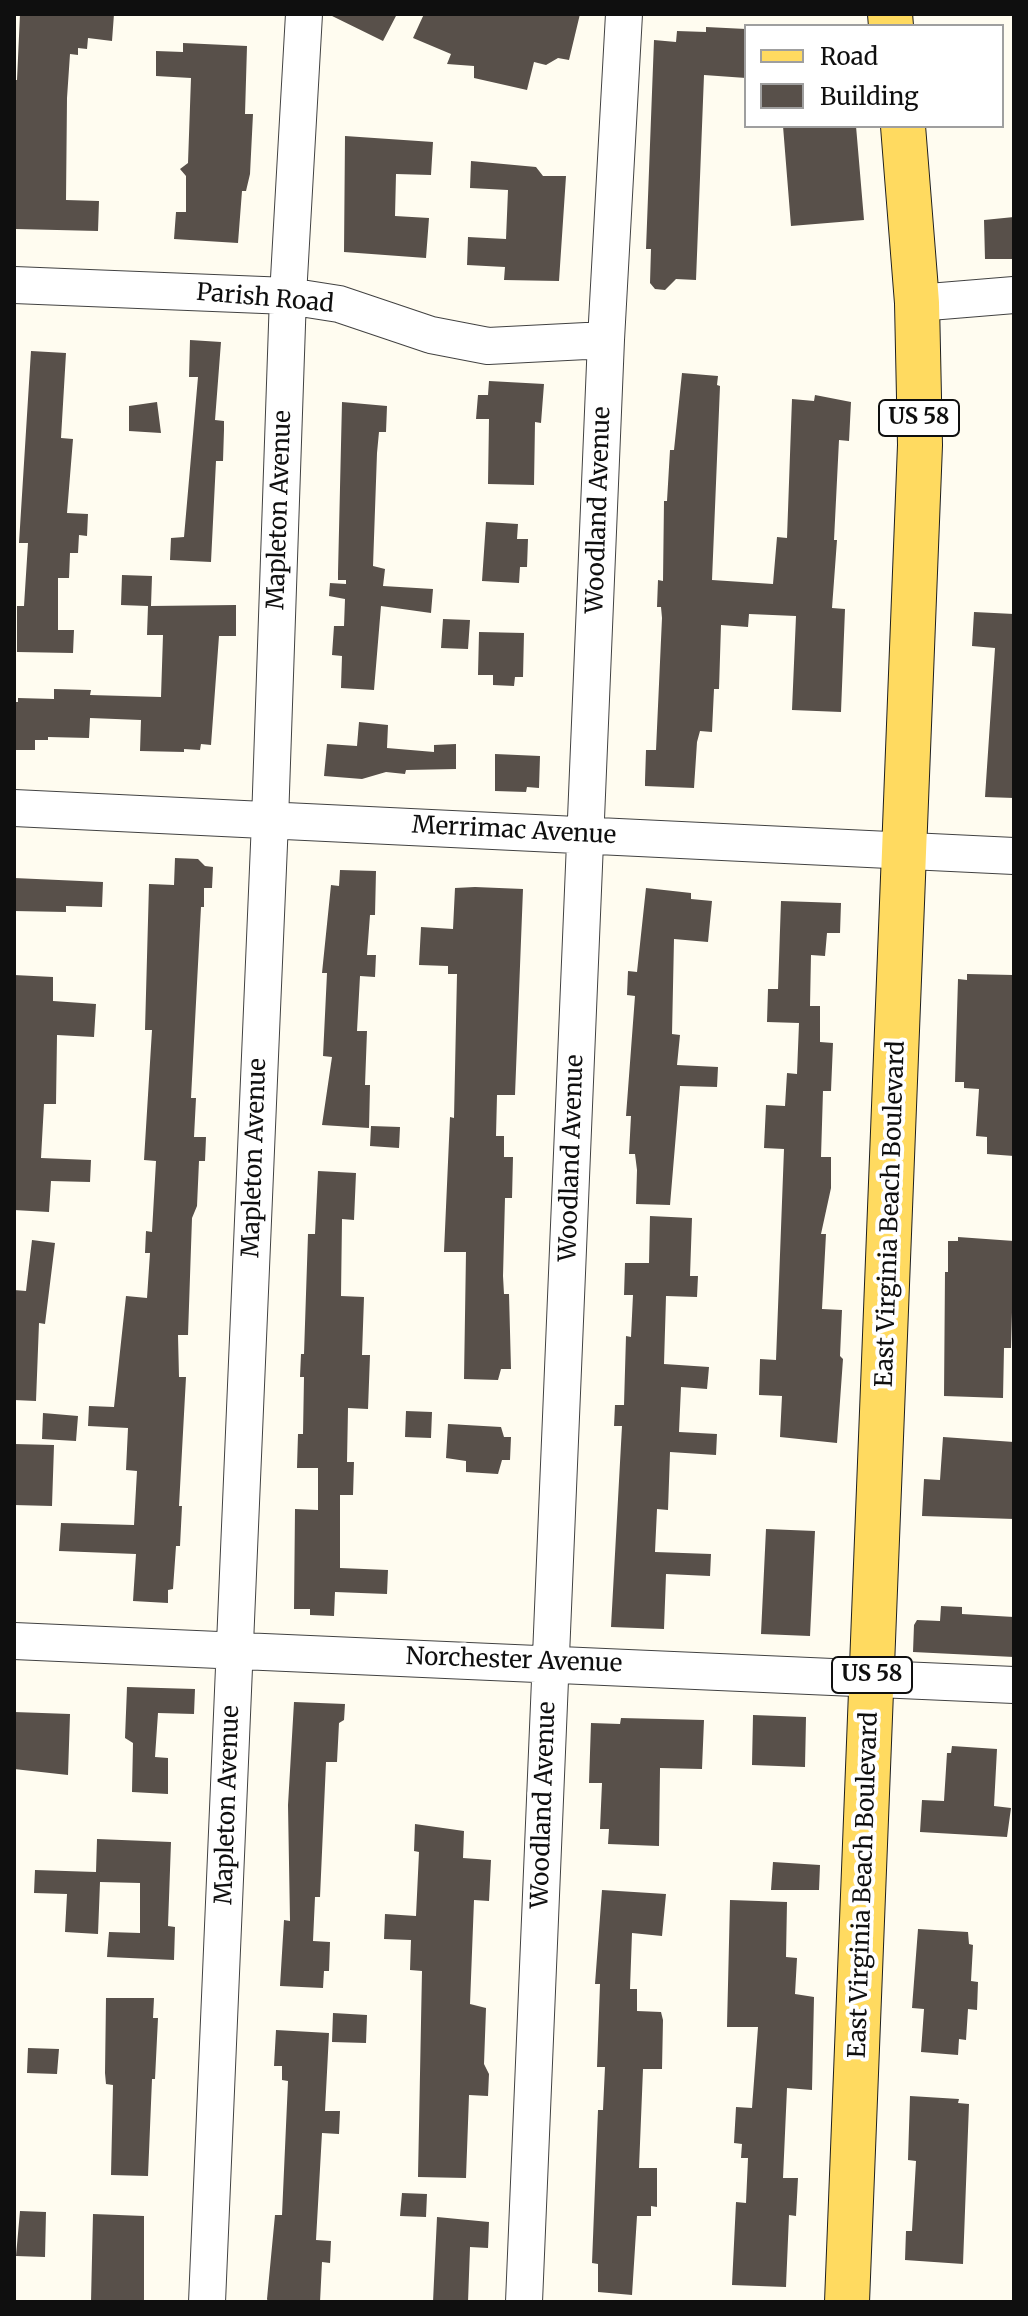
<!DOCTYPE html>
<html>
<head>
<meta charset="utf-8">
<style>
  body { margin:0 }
  #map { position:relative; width:1028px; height:2316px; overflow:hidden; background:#fffcf0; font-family:Merriweather,serif }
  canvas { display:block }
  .frame { position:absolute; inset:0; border:16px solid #0f0f0f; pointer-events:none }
  .legend { position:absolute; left:744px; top:24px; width:260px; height:104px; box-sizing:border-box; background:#fff; border:2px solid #9f9f9f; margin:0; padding:10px 14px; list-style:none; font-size:24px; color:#0f0f0f }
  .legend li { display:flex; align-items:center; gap:16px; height:40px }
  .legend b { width:40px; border:2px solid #9f9f9f }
</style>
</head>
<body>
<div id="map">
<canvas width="1028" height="2316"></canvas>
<div class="frame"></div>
<ul class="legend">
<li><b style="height:10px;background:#ffda60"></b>Road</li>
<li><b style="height:22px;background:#58504a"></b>Building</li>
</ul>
</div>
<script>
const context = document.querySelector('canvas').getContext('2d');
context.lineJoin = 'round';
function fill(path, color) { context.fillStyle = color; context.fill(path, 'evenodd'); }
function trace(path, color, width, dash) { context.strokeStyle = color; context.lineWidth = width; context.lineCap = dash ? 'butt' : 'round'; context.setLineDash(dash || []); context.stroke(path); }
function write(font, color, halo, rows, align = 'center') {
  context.font = font + ' Merriweather,serif'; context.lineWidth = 8; context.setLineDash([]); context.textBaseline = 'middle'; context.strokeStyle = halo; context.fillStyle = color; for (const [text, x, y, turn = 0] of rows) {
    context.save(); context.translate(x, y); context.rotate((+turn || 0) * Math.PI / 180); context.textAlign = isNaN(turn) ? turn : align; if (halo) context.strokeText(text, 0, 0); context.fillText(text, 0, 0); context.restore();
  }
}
const building = new Path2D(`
  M20,14H114L112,41L88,38L87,49L78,48V55L70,54L67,98L66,200L99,201L98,231L16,229L14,80H17Z
  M328,14H397L383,41Z
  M424,14H580L569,60L558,58L546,65L534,62L527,90L474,78V66L447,64L451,54L413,38Z
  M706,27L746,29V78L704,75L696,280L676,279L665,290L655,289L650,283L651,249H646L654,40L676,42L677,31L706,32Z
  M183,43L247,46L245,114H253L250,174L246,191H242L238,243L174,239L176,212H186V176L180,169L188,163L191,78L156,76V51L183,52Z
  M783,126H856L864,220L791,226Z
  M345,136L433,142L431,175L396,174L395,216L429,218L426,258L344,252Z
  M471,161L536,167L543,176H566L559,281L504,280L505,267L467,265L468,237L506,239L508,190L470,188Z
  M1014,217V259H985L984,220Z
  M190,340L221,342L215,420L224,421V430L223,461H216L211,562L170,560L171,538L184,537L198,377H189Z
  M31,351L66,353L61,438L73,439L67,513L88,514L87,536L79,535L78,553H70L69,578H58V630H74L73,653L17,652V606H24L28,543H19Z
  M682,373L718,376L717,385L720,386L712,580L773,584L777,537L787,538L792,399L814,401L815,395L851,402L849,441L839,440L834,540H837L832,608L845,609L841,712L792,710L796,616L749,614L748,627L721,625L719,689H714L712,732L700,731L697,742L694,788L645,786V781L646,750H656L662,618L661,607H657L658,580L663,581L664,501H667L670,450H674Z
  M489,381L544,384L541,423L535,422L534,485L488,484L489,419H476L478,395H488Z
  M157,402L161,433L129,431V406Z
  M342,402L387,406L386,432H379L377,453L373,566L385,569L383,586L433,589L431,613L381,606L374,690L341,688L342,656L332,655L334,626H344L345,599L329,596L330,583L346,584V580H338V573Z
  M486,522L518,524L517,539H528L527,567H520L519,583L482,581Z
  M122,575L152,576L151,606L236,605V636H219L211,745L201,744L200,750L184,749V752L140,751L141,720L90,718L89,738L48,737V740H35V750H14V702H18V698L54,699V689L91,690L90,695L161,697L163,635H147L148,606L121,605Z
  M974,612L1014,614V798L985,797L995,648L972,646Z
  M443,619L470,620L468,649L441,648Z
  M479,632L524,633L523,677H515L514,686L493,685V675H478Z
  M359,722L388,725L387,748L434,752V745L456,744V769L406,770L405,774L386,772L362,779L324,776L327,744L357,746Z
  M495,754L540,756L539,788L527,787L526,792L495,791Z
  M175,858L198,859L205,866L213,867L212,888H204V907H201L191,1098H196L194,1137H206L205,1161H199L197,1206L192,1218L188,1335H178L179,1377H186L179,1506H182L180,1546H176L173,1589L168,1590V1603L133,1601L136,1554L59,1551L61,1523L134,1525L137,1471L126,1470L128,1428L88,1426L89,1406L114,1407L126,1296L147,1298L150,1253H145L146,1231L152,1232L156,1161L144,1160L152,1030H145L149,884L174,885Z
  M340,870L376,871L375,915H370L367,955H376L375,977L360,976L357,1031H367L365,1085H370L369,1128L322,1125L332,1057L323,1056L327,973H322L331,885L339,886Z
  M14,878L103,882L102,907L66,906V912L14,911Z
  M475,887L523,889L515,1095H497L496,1136H504V1157H513L512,1198H505L503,1276L504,1294H509L511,1369H501L498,1380L464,1379L466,1252H444L450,1117L454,1118L457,974H448V966L419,965L421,927L453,929L455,888Z
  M646,888L691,893V899L712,901L708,942L674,939L672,1034L680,1035L677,1065L718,1067L717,1087L680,1086L670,1205L636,1204L637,1170L635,1154H629L631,1116H626L635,996L627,995L628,971L637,972Z
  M781,901L841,903L840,933H827L825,956L811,955L810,1006H820V1042L833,1043L831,1091H823L821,1157H831V1188L821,1234H826L822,1309L842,1310L840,1356L843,1359L837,1443L780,1437L782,1396L759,1395L760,1359L776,1360L784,1149L764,1148L766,1105L785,1106L787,1073L797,1074L799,1023L767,1022L768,989H778Z
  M967,974L1013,975L1014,1156L987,1154V1137L976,1136L979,1089L964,1088V1082H955L958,979L967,980Z
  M14,975L53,977V1001L96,1004L94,1037L57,1035L56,1104H44L41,1158L91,1160L90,1182L51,1181L49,1212L14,1210Z
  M371,1126L400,1127L399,1148L370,1146Z
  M318,1171L356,1173L354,1220L342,1219L341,1296L364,1297L362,1355H370L368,1409L348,1408L347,1462H354L353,1495H340V1568L388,1570L387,1594L335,1592L334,1616L310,1615V1609H294L295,1509L318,1510V1468H297L298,1434H303L304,1377H300L301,1354H304L308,1234H315Z
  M650,1216L692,1218L690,1276H698L697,1297L666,1296L664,1364L709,1367L707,1389L681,1387L679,1432L717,1434L716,1455L670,1452L668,1510L657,1509L655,1552L711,1554L710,1576L666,1574L664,1629L611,1627L622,1426H614L615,1405H624L626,1336L631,1337L633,1295H624L625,1263H649Z
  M958,1237L1014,1241L1011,1348H1004L1003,1398L944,1396L945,1272H948V1241H958Z
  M32,1240L55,1243L45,1324L39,1323L36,1401L14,1400V1290L26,1291Z
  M406,1411L432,1412L431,1438L405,1437Z
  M43,1413L78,1416L76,1441L42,1439Z
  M448,1424L501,1427L504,1437H511L510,1460H502L498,1474L466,1472V1461L446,1458Z
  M943,1437L1014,1442V1519L922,1516L924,1479L940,1480Z
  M14,1444L54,1445L52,1506L14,1505Z
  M766,1529L815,1531L810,1636L761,1634Z
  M941,1606L962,1607V1614L1014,1617V1657L913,1652L914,1625L917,1620L940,1621Z
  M127,1687L195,1689L194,1714L158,1713L155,1757L168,1758V1794L132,1792L133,1743L125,1738Z
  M294,1702L345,1704L344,1720L339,1723L337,1762H326L320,1897H315L313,1941L330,1942L329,1971H324L323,1988L280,1986L284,1920L290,1921L288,1805Z
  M14,1712L70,1714L68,1775L14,1769Z
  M753,1715L806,1717L805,1767L752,1765Z
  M621,1718L704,1720L702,1769L660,1768L659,1846L608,1844L609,1829H600L602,1783H589L591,1723L620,1724Z
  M952,1746L997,1749L994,1806L1011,1808L1007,1837L920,1832L922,1800L944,1801L947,1753H951Z
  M415,1824L464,1831L463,1858L491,1860L489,1901L474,1900L470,2004L486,2008L484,2064L489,2074L488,2096L469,2095L466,2178L418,2177L422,1971L410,1970L411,1940L384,1939L385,1914L416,1916L419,1852L414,1851Z
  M97,1839L171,1842L168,1926L175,1927L174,1960L107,1957L109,1932L140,1933V1883L100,1882L98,1934L65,1932L67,1894L34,1893L35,1870L96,1872Z
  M773,1862L820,1865L819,1890H771Z
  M602,1890L666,1894L662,1936L632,1933L630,1989H637V2011L661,2012L663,2020L662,2069H643L639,2168H657V2207L651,2206V2216H637L632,2295L598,2292V2264L592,2263L598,2110H603L605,2067H597L600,1984H595Z
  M730,1900L787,1902L786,1957L797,1958L795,1994L814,1997L812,2090L787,2088L783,2178H798L796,2216L789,2215L786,2287L732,2285L736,2202L746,2203L748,2158H741L742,2144L734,2143L736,2107L752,2108L758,2027H727Z
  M918,1929L968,1932L969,1944L973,1945L971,1981L978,1982L977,2010L968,2009L966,2040L959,2039L958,2055L921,2052L924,2009L912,2008Z
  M106,1998H154L153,2018H158L155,2079H152L148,2176L111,2175L113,2085L106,2084L105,2073Z
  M333,2013L367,2015L366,2043L332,2042Z
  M276,2030L329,2033L325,2111H340L339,2134L322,2133L316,2240L331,2241L330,2263L322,2262L320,2302H268L267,2299L275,2215H282L288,2081L282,2080V2066H274Z
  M28,2048L59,2049L57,2074L27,2073Z
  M910,2096L959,2099L958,2103L969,2104L963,2264L905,2260L906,2231H912L916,2161L908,2160Z
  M402,2193L427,2194L426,2217L400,2216Z
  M20,2211L46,2212L45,2257L16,2256Z
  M93,2214L144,2216V2300L142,2302H91Z
  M437,2217L489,2222L488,2248L470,2247L468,2302H433Z`);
const minor = new Path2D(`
  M14,285L288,296L339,304L431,335L488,346L606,340
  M917,303L1014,295
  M14,808L1014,856
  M14,1641L1014,1685
  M207,2302L270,821L288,296L304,14
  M524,2302L606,340L624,14`);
const major = new Path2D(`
  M890,14L891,26
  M847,2302L920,445L917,303L903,126`);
const shields = [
  [919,418,80],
  [872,1675,80]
];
const shieldNames = [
  ["US 58",919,418],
  ["US 58",872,1675]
];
const streetNames = [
  ["Parish Road",265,299,5],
  ["Mapleton Avenue",280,510,-88],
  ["Woodland Avenue",599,510,-88],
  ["Merrimac Avenue",514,831,3],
  ["Mapleton Avenue",255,1158,-88],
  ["Woodland Avenue",572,1158,-88],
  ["East Virginia Beach Boulevard",891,1214,-88],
  ["Norchester Avenue",514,1661,2],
  ["Mapleton Avenue",228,1805,-88],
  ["Woodland Avenue",544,1805,-88],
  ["East Virginia Beach Boulevard",864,1885,-88]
];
fill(building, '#58504a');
trace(minor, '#424242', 38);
trace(major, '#202020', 46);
trace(minor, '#fff', 36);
trace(major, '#ffda60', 44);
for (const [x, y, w] of shields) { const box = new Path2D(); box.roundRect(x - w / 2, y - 18, w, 36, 6); context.fillStyle = '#fff'; context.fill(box); trace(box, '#0f0f0f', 2); }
write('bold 22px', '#0f0f0f', null, shieldNames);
write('24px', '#0f0f0f', '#fff', streetNames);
</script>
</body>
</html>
